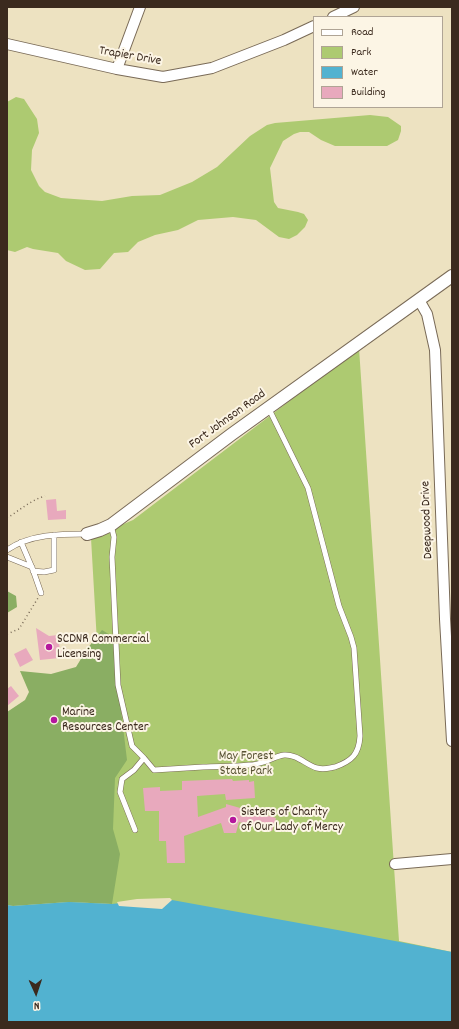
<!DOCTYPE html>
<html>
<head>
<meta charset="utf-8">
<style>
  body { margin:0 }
  #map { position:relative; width:459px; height:1029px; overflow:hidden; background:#ede2c1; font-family:Dekko,sans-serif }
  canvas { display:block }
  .frame { position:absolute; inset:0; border:8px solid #3b2a1e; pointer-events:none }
  .legend { position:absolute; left:313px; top:16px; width:130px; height:92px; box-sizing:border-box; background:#fcf5e5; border:1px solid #afa495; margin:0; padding:5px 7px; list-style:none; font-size:12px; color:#3b2a1e }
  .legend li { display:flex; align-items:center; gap:8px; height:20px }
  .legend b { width:20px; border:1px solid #afa495 }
  .north { position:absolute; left:16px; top:973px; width:40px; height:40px; -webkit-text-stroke:3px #fcf5e5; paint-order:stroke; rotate:177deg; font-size:11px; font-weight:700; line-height:16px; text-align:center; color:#3b2a1e }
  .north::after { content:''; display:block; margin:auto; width:14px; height:18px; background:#3b2a1e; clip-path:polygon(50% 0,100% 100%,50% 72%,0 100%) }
</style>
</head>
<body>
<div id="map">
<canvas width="459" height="1029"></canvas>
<div class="frame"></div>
<ul class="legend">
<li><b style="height:5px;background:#fff"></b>Road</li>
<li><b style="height:11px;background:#adca71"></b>Park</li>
<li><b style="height:11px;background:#52b2d0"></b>Water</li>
<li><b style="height:11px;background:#e8a9bd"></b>Building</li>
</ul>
<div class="north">N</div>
</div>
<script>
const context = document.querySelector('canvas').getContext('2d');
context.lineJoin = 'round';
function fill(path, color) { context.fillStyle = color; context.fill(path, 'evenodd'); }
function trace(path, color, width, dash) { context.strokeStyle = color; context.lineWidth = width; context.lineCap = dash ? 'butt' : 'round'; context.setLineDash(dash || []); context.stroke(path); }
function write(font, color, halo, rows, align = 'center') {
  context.font = font + ' Dekko,sans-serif'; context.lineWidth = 4; context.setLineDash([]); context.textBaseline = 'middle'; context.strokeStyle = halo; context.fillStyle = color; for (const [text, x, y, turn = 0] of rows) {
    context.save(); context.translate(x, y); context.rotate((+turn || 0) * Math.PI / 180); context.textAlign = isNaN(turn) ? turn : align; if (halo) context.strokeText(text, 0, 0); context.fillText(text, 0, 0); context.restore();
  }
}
const green = new Path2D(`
  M16,97L24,99L37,119L39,133L32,150L31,170L39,186L45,192L61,198L74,199L102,201L132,196L160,195L192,182L217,167L250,136L267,125L275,123L370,115L388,117L401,126V131L398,140L387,146H335L321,140L309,132H300L294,134L283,141L270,168L274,202L278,208L298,212L304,214L308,220L305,227L297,235L289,239L279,237L256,220L233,217L198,220L178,230L155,235L138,242L128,252L114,253L100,269L85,270L66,261L58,253L33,249L27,247L15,252L7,250V102Z
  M359,348L399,941L452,952V1022L7,905L13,906L69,902L112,904L91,538L133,520Z`);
const forest = new Path2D(`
  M7,591L16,596L17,607L7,613Z
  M102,630L112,636L127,760L115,778L113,829L120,854L112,904L69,902L13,906L7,905V712L25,700L29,692L20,671L51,674L76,667L87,649Z`);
const water = new Path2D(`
  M172,900L343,931L452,952V1022H7V905L13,906L69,902L112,904L138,901Z`);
const pier = new Path2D(`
  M170,898L172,900L162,909L119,906L117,902L137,899Z`);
const building = new Path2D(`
  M56,499L57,511L66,510V519L48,520L46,500Z
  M36,628L49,636L58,635L60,651L67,649L69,657L40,660Z
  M26,648L33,660L20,667L14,654Z
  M11,686L19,696L7,706V689Z
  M232,779L233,781L249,780V782L254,781L255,798L226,800L225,794L197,796L198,817L226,807V804L276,818L272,831L239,822L236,833H224L221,823L184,836L185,863H167L166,841H159V811H145L143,788L160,787V791L182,790V781Z`);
const path = new Path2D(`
  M7,518C20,510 31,500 45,496
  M7,634L19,629L38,598`);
const service = new Path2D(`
  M111,525L114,537L112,557L118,685L132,746L144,758L154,770C170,769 186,768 203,767C218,766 234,767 249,765C255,765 261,763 267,761C272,759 277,756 284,755C297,754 306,765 317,768C324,770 329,768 335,767C352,761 359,754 360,736L354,648L351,637L339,606L308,488L269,409
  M21,542L33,570L41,593
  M7,550C30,534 60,534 87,534
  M7,557L32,567
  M33,571L44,572L54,570V535
  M135,830L120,792L122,779L134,770L144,758`);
const minor = new Path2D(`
  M333,17L354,7
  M7,44L117,69L163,77L212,68L284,40L314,26
  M117,69L140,7
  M419,300L427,314L435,350L445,619L452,741
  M395,864L452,859`);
const tertiary = new Path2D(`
  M87,534L100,530L111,525L232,434L452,276`);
const markers = [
  [49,647,4,"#b5179e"],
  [54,720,4,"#b5179e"],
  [233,820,4,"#b5179e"]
];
const streetNames = [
  ["Trapier Drive",130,57,10],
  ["Fort Johnson Road",228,420,-36],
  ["Deepwood Drive",428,520,-92]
];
const poiNames = [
  ["SCDNR Commercial",57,640],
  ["Licensing",57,655],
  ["Marine",62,713],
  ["Resources Center",62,728],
  ["Sisters of Charity",241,813],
  ["of Our Lady of Mercy",241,828]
];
const parkNames = [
  ["May Forest",246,757],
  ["State Park",246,772]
];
fill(green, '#adca71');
fill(forest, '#8aae63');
fill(water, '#52b2d0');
fill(pier, '#ede2c1');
fill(building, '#e8a9bd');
trace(service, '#796a57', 6);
trace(minor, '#796a57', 12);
trace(tertiary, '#796a57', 14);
trace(path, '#796a57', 1.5, [1, 3]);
trace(service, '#fff', 5);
trace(minor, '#fff', 10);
trace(tertiary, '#fff', 12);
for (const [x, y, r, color] of markers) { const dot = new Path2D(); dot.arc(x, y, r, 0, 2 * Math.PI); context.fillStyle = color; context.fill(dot); trace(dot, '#fcf5e5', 1.5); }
write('13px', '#3b2a1e', '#fcf5e5', streetNames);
write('13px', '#3b2a1e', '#fcf5e5', poiNames, 'left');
write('13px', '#585233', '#fcf5e5', parkNames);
</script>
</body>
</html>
